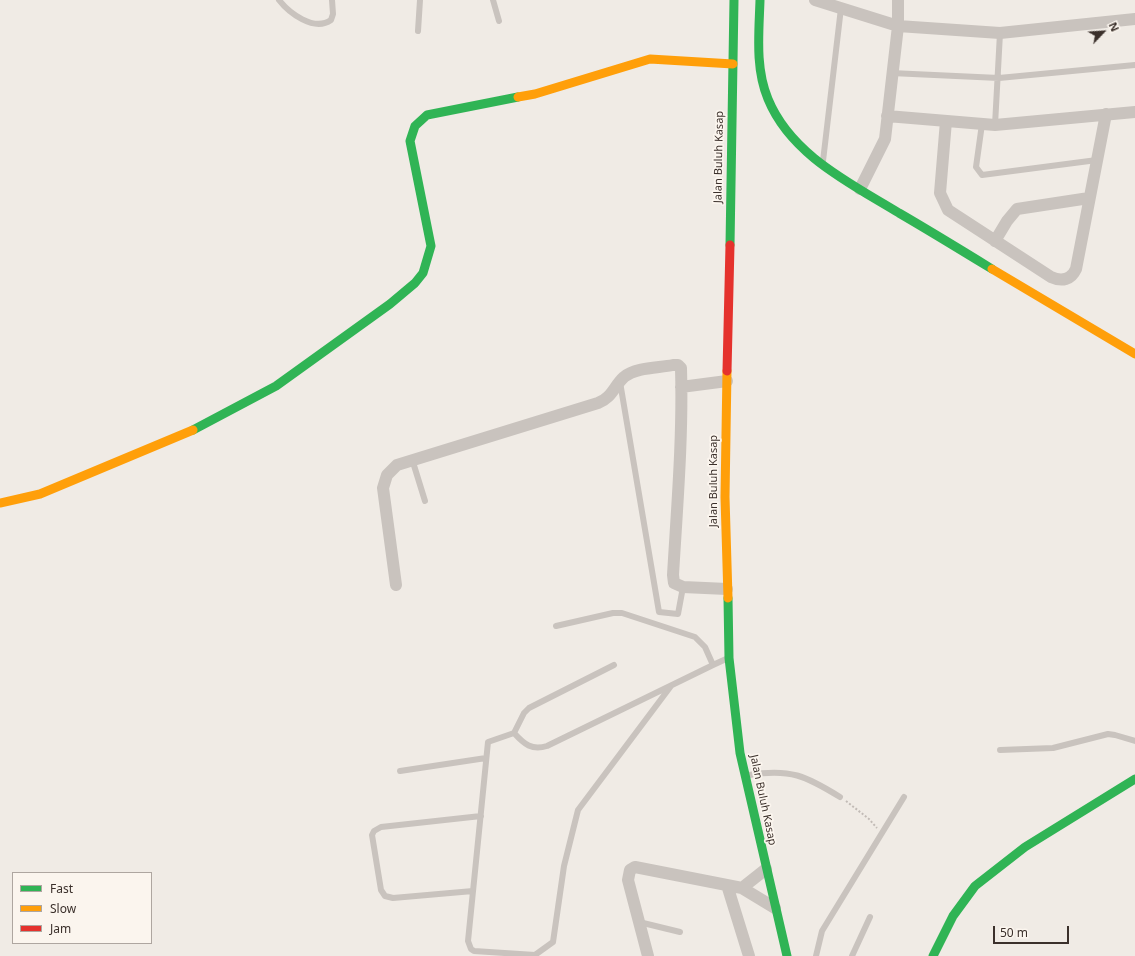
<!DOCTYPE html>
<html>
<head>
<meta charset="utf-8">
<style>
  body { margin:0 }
  #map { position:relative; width:1135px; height:956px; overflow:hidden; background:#f0ebe5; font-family:"Noto Sans",sans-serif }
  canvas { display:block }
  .legend { position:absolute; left:12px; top:872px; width:140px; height:72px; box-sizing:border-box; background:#fbf5ee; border:1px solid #aea6a0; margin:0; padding:5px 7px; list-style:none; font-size:12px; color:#3b302b }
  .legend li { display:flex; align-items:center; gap:8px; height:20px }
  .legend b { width:20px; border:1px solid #aea6a0 }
  .north { position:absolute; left:1083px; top:12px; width:40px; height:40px; -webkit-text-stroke:3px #fbf5ee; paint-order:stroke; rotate:65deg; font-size:11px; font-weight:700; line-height:16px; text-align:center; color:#3b302b }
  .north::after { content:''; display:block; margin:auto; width:14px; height:18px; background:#3b302b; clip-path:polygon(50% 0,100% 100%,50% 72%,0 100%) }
  .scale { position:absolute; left:993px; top:926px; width:76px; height:18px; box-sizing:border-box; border:2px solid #3b302b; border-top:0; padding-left:5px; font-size:12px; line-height:14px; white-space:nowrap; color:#3b302b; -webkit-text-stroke:3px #fbf5ee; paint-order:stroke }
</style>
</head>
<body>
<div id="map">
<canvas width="1135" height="956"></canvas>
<ul class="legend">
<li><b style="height:5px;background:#30b455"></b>Fast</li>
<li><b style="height:5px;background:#ff9f0a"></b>Slow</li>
<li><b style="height:5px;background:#e5322d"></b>Jam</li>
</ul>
<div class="north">N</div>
<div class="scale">50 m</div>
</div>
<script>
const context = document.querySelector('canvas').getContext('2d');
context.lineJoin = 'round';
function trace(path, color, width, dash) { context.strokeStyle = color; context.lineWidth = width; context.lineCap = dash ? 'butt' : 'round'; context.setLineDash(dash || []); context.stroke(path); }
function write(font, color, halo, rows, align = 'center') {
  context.font = font + ' "Noto Sans",sans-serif'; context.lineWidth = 3.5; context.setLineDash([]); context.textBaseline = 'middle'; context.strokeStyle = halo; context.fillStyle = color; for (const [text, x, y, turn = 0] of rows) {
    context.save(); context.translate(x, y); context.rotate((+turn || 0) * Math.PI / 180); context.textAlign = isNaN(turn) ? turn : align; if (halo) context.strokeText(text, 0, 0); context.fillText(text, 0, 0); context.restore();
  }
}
const path = new Path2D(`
  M846,801L869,819L877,828`);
const lane = new Path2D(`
  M279,0C289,13 314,32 331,20L333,14L332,0
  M493,0L499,21
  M418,31L420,0
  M891,73L999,78L1135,65
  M982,124L976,167L982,175L1097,160
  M995,125L1000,33
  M823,161L841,8
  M620,382L659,612L678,614L683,587
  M412,459L425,501
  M556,626L613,613H622L695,637L705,647L713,665
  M671,686L578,810L564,866L553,942L535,955L474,951L471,949L468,941L488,742L514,733C524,744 532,751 547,746L713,665L726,659
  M514,733L524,713L529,708L614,665
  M1000,750L1053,748L1108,734L1115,735L1135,741
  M400,771L486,758
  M749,775C790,768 806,776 840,797
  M473,891L393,898L385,896L381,890L372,835L374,831L381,827L481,816
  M639,922L680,932
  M816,956L822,931L904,797
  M852,956L870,917`);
const street = new Path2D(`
  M815,0L898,26L1000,33L1135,19
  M887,116L995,125L1135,112
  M946,121L940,193L948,210L1051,277C1062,282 1071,280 1076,269L1106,114
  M860,189L885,139L898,26V0
  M995,241L1007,221L1017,209L1089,198
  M681,387L727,381
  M396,585L383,488L387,475L397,465L598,403C612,398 614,386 624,377C636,367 659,368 673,365H678L681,368C683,437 677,507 673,575L674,583L683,587L727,589
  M727,885L749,956
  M742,888L766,869
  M648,956L628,880L630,870L635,867L742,888L775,908`);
const fast = new Path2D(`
  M760,0C759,33 755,68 768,99C791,155 850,183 899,213C930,231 961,250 992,269
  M730,245L734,0
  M193,430L276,386L390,304L415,283L423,273L431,246L410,141L415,126L427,115L518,97
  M728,598L729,658L740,753L787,956
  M933,956L953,916L975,886L1025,847L1135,779`);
const slow = new Path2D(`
  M518,97L535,94L650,59L733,64
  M992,269L1135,354
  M727,371L725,497L728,598
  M0,503L40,494L193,430`);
const jam = new Path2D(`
  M727,371L730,245`);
const streetNames = [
  ["Jalan Buluh Kasap",719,157,-89],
  ["Jalan Buluh Kasap",714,481,-90],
  ["Jalan Buluh Kasap",763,800,78]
];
trace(path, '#c2bbb6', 2, [2, 2]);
trace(lane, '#c9c3be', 6);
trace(street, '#c9c3be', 12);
trace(fast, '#30b455', 9);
trace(slow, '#ff9f0a', 9);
trace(jam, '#e5322d', 9);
write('11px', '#3b302b', '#fbf5ee', streetNames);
</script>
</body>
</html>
